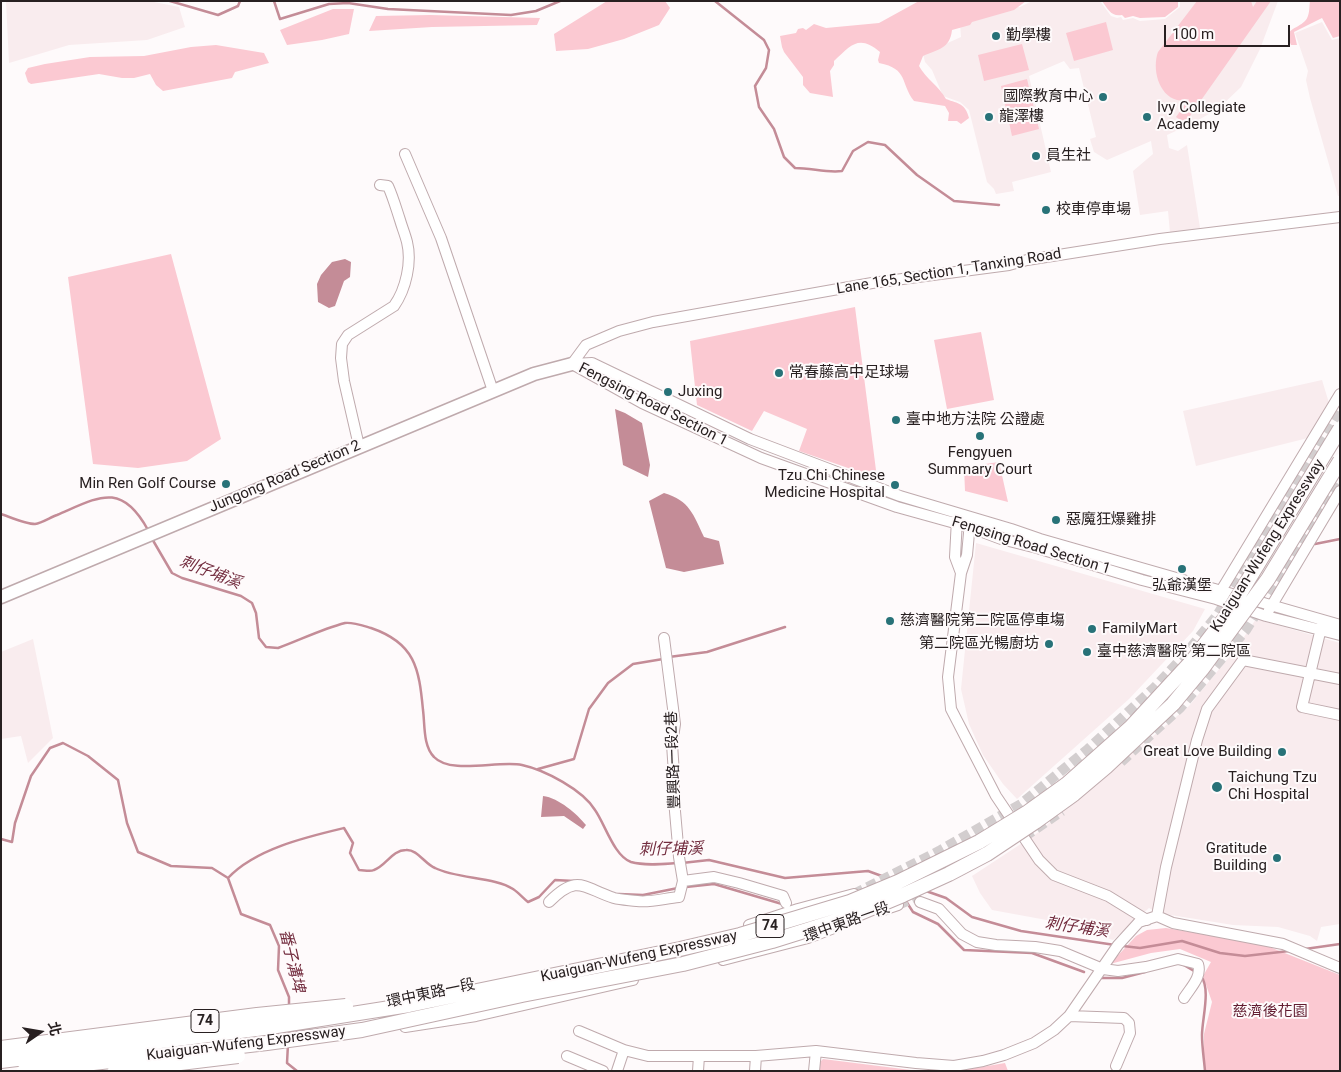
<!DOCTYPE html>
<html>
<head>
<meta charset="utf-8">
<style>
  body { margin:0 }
  #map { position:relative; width:1341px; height:1072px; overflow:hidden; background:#fefafb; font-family:Roboto,"Noto Sans TC",sans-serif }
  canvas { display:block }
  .frame { position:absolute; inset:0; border:2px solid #282021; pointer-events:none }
  .north { position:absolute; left:15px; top:1007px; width:50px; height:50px; -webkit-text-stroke:4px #fefafb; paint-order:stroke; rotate:77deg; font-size:14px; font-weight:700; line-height:20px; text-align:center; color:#282021 }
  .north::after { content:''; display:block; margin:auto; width:18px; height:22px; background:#282021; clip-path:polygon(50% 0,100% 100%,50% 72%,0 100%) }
  .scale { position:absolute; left:1164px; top:25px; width:126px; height:22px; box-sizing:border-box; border:2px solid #282021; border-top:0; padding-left:6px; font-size:15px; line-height:18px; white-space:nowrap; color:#282021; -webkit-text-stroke:4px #fefafb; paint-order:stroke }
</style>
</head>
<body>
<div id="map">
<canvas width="1341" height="1072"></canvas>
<div class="frame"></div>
<div class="north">北</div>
<div class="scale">100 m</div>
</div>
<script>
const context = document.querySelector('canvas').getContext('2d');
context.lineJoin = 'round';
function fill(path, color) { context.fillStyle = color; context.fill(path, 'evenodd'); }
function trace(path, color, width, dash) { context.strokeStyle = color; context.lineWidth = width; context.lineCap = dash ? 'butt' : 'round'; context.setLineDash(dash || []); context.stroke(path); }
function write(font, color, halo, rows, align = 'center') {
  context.font = font + ' Roboto,"Noto Sans TC",sans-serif'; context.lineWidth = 4; context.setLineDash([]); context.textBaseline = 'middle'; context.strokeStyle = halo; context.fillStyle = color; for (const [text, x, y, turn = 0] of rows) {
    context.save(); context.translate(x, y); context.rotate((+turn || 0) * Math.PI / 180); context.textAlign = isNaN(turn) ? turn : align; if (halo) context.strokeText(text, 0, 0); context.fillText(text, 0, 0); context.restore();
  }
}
const built = new Path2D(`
  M6,1H149L179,7L185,27L147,40L69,45L9,63Z
  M1032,1H1100L1111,16L1117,18L1121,17L1123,20L1133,18L1140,21L1165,19L1180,7V1H1278L1260,49L1241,87L1218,109L1191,124L1167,135L1169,148L1178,151L1187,145L1200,228L1170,233L1168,211L1140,215L1133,171L1153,154L1151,141L1107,160L1094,152L1090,139L1096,137L1079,68L1070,69L1064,61L1029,76L1051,172L1012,182L1014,191L996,194L994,189L987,182L969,110L960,102L943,96L932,70L925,62L923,54L961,37L960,23L1012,7H1020Z
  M1322,22L1332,40L1340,38V196H1338L1310,98L1306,80L1308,71L1295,33Z
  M1322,380L1329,403L1308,438L1196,466L1183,411Z
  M976,543L1205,609L1193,631L1129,699L1017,799L1003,784L983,755L969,724L961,689Z
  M1256,619L1340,643V924L1321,927L1317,941L1310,936L1278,927L1233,925L1158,913L1149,908L1113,940L1052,921L992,910L980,893L972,876L1036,834L1189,706L1238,646Z
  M33,639L53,738L28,763L21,736L1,739V652Z`);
const green = new Path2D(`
  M607,1H665L670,8L659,25L624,39L588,49L556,51L554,34Z
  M919,1H1026L1014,10L972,22L970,25L952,30C950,49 938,49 923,56L919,66C926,79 939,86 946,99C959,104 965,103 969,118L961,124L957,121H948L949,113L945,106L914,101C900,83 909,69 879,63L878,60L880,52C859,34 851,45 834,61V65L830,71L833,97L810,93L803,85V77L784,52L782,47L780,36L796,33L798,29L803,28L806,30L814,24L826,28L879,23Z
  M1102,1H1178V7L1165,17L1140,18L1133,16L1125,18L1122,15C1111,17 1108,9 1102,1Z
  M1197,1H1251L1253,7L1257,1H1271L1185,123L1176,117L1189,99C1186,100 1181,101 1177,100C1158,95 1152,68 1158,52Z
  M1310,1H1340V36L1333,38L1322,18L1294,32L1297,45H1291C1283,28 1296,30 1305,21C1310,16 1309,7 1310,1Z
  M333,9H354L349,34L322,40L287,45L280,30Z
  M430,15L540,18L537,25L432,27L369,31L376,16Z
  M1106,22L1113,50L1074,61L1066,33Z
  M1022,44L1029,70L984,81L978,55Z
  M216,45L264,53L269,63L235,72L232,78L163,91L156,85L150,74L134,78H122L99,74L31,84L28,82L25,73L28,68L45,64L90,57L144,56L191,47Z
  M1027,79L1039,129L1012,136L1001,86Z
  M171,254L221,439L187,461L138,468L93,464L68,277Z
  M855,307L877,478L799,451L807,429L764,411L752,431L697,405L690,341Z
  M981,332L994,400L947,409L934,340Z
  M999,462L1008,502L965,491L964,467Z
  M1166,928L1262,944L1340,975V1071H1204V1034L1212,1002L1203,976L1211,962L1180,949L1151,953L1110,964L1136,936L1147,930Z
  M823,1059L919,1071H925H817L818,1064Z
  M1005,1063L1008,1071H944L976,1068Z`);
const water = new Path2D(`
  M345,259L351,262L350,277L344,281L335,306L329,308L318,302L317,284L321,275L332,262Z
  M615,409L625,413L642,423L650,465L648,477L623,465Z
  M664,493C690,501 693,514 704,537L719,541L724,564L684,572L666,568L649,501Z
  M543,796C559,798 577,814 586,825L583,829L564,816L541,817Z`);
const stream = new Path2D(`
  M170,1L218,15L238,6L240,1
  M274,1L280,19L329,4L348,3L388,9L511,15L536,11L560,1
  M715,1L764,40L769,50L766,68L755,86L759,107L774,129L784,157L795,168C812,168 826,173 842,171L853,151L868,142L885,145L917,175L954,201L999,205
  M1,514C10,517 26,524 35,524C42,523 51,517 57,515C99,497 121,481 148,530
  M151,537L172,573L182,578L241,596L252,603L256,613L259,638L266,647L278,648C300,640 322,629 345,623C353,622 364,626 371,628C415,643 419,668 423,710C425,725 423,746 434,757C451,775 499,760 522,765C545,770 583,790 595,810C605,824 614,856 631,862C645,866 662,864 676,863
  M1315,544L1340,539
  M669,657L707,652L785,627
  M538,769L574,759L589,709L608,683L633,664L663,659
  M1,839L12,842L15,823L31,776L50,748L63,743L88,756L118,780L127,823L138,852L171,866L212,868L228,878L241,914L270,925L279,946L278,970L289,997V1006
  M682,863L709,860L785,878L868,871L890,879
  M228,878C255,849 306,837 344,828L353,843L350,853L359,870C364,870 370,872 374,870C386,866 392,850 406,850C417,849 425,864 435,868C457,879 495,877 513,889C519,893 523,898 528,902L539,897L555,880L574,881
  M686,887L714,884L782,904
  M926,891L946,898L972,917L1021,931L1115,945
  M619,894L643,895L678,888
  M904,898L913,912L938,924L964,950L1032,953L1084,972
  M1123,946L1140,948L1182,941L1220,953L1245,956L1289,951
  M1305,949L1340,944
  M1182,964L1194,971
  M1201,976C1211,989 1202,1019 1202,1035C1202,1047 1204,1059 1205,1071
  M1100,978H1122L1145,972
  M288,1044L287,1063L297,1071`);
const minorTunnel = new Path2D(`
  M1121,762L1180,708L1246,630L1275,584L1337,479
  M1024,837L1062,811
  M854,894L939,851L1021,804L1088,749L1154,688L1184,656L1218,614L1340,409
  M898,905L922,894`);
const minor = new Path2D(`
  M405,154L441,238L493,391
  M572,364L642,403L761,458L897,507L969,527L1001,539L1037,548L1142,580L1216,599L1266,616L1340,635
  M572,364L586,345L619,331L653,322L872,283L1009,265L1027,260L1160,239L1340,217
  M573,364L592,363L750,439L900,496L1011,529L1040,539L1340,625
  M359,446L344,381L341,358L342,344L348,335L394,306C406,289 412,262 407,242C405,234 402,227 400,220C396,208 393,197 388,186L380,185
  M957,519L955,557L961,573
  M970,522L967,555L961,573L948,677L951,709L996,796L1039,860L1054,875L1108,896L1147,920
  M1219,594L1340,394
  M1269,610L1340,491
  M1322,624L1302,707L1340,715
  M683,881L714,877L739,883L783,896L786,903
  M549,902C578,873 583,888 614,898C621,900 630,900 637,901C650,903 666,898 679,897L683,881L679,857L674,800V774L672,744L675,724L664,638
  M920,902L939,909L962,934L977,942L996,945L1035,947L1060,951L1103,969L1118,971L1146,967L1178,959L1198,964C1202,977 1191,987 1184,998
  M880,911L898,905
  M1157,916L1166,867L1197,740L1207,709L1243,660L1340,679
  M749,925L798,909L854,894
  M723,960L808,938L834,928
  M1069,1016L1124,1018L1129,1023L1130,1033L1116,1066
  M405,1027L476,1016L633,980
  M579,1031L624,1050L648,1056H756L816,1051L916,1063L954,1066L983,1061L1004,1055L1034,1043L1054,1030L1069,1016L1118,945L1139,922L1157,916L1173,923L1283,944L1340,968
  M567,1056L603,1071
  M617,1071L624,1050
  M698,1071L699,1056
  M755,1071L756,1056
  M814,1071L816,1051`);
const major = new Path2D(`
  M1,597L534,374L572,364`);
const highwayBridge = new Path2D(`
  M1,1048L257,1015L346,1006
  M1,1061L264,1028L409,1005L680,949L740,935L850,902L898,882L979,842L1028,812L1067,784L1131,727L1192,661L1225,618L1340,429
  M24,1071L267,1043L362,1030L522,995L683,964L772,941L855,915L903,895L949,874L987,854L1035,822L1074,794L1106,767L1173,704L1202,669L1268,579L1340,461
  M115,1071L238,1056`);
const markers = [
  [996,36,5,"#287278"],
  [1103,97,5,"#287278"],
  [989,117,5,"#287278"],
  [1147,117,5,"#287278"],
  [1036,156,5,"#287278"],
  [1046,210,5,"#287278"],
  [779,373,5,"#287278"],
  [668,392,5,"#287278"],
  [896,420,5,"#287278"],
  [980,436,5,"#287278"],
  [226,484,5,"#287278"],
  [895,485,5,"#287278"],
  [1056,520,5,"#287278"],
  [1182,569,5,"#287278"],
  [890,621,5,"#287278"],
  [1092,629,5,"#287278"],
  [1049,644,5,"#287278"],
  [1087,652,5,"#287278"],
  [1282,752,5,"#287278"],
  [1217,787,6,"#287278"],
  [1277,858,5,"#287278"]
];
const shields = [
  [770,926,28],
  [205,1021,28]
];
const shieldNames = [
  ["74",770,926],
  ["74",205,1021]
];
const poiNames = [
  ["勤學樓",1006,36],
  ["國際教育中心",1093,97,"right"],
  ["Ivy Collegiate",1157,108],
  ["Academy",1157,125],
  ["龍澤樓",999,117],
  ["員生社",1046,156],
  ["校車停車場",1056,210],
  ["常春藤高中足球場",789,373],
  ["Juxing",678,392],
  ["臺中地方法院 公證處",906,420],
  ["Fengyuen",980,453,"center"],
  ["Summary Court",980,470,"center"],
  ["Tzu Chi Chinese",885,476,"right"],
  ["Medicine Hospital",885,493,"right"],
  ["Min Ren Golf Course",216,484,"right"],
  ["惡魔狂爆雞排",1066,520],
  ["弘爺漢堡",1182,586,"center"],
  ["慈濟醫院第二院區停車塲",900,621],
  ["FamilyMart",1102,629],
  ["第二院區光暢廚坊",1039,644,"right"],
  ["臺中慈濟醫院 第二院區",1097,652],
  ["Great Love Building",1272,752,"right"],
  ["Taichung Tzu",1228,778],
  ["Chi Hospital",1228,795],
  ["Gratitude",1267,849,"right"],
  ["Building",1267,866,"right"]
];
const streetNames = [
  ["Lane 165, Section 1, Tanxing Road",949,272,-9],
  ["Fengsing Road Section 1",653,405,27],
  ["Jungong Road Section 2",285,477,-23],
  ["Fengsing Road Section 1",1031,546,17],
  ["Kuaiguan-Wufeng Expressway",1268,546,-58],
  ["豐興路一段2巷",674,760,-92],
  ["環中東路一段",847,923,-20],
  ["Kuaiguan-Wufeng Expressway",639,957,-12],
  ["環中東路一段",431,994,-12],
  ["Kuaiguan-Wufeng Expressway",246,1044,-7]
];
const parkNames = [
  ["慈濟後花園",1270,1012]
];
const waterNames = [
  ["刺仔埔溪",210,573,21],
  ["刺仔埔溪",671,850,-1],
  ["刺仔埔溪",1077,928,8],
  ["番子溝埤",291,961,77]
];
fill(built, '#f9ecee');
fill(green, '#fbc9d2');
fill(water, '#c48c97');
trace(stream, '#c48c97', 2.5);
trace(minorTunnel, '#d3cecf', 10, [10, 5]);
trace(minor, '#bfaaad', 12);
trace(major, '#bfaaad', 15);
trace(minor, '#fff', 10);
trace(major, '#fff', 12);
trace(highwayBridge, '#bfaaad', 16, []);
trace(highwayBridge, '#fff', 14);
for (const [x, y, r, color] of markers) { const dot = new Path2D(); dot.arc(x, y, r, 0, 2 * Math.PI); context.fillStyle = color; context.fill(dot); trace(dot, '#fefafb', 2); }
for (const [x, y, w] of shields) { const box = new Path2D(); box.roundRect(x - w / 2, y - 11.5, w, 23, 4); context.fillStyle = '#fefafb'; context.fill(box); trace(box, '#282021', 1); }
write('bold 14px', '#282021', null, shieldNames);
write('15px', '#282021', '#fefafb', poiNames, 'left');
write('15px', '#282021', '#fefafb', streetNames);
write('15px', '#621d31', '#fefafb', parkNames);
write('italic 16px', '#732d3f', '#fefafb', waterNames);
</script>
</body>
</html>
